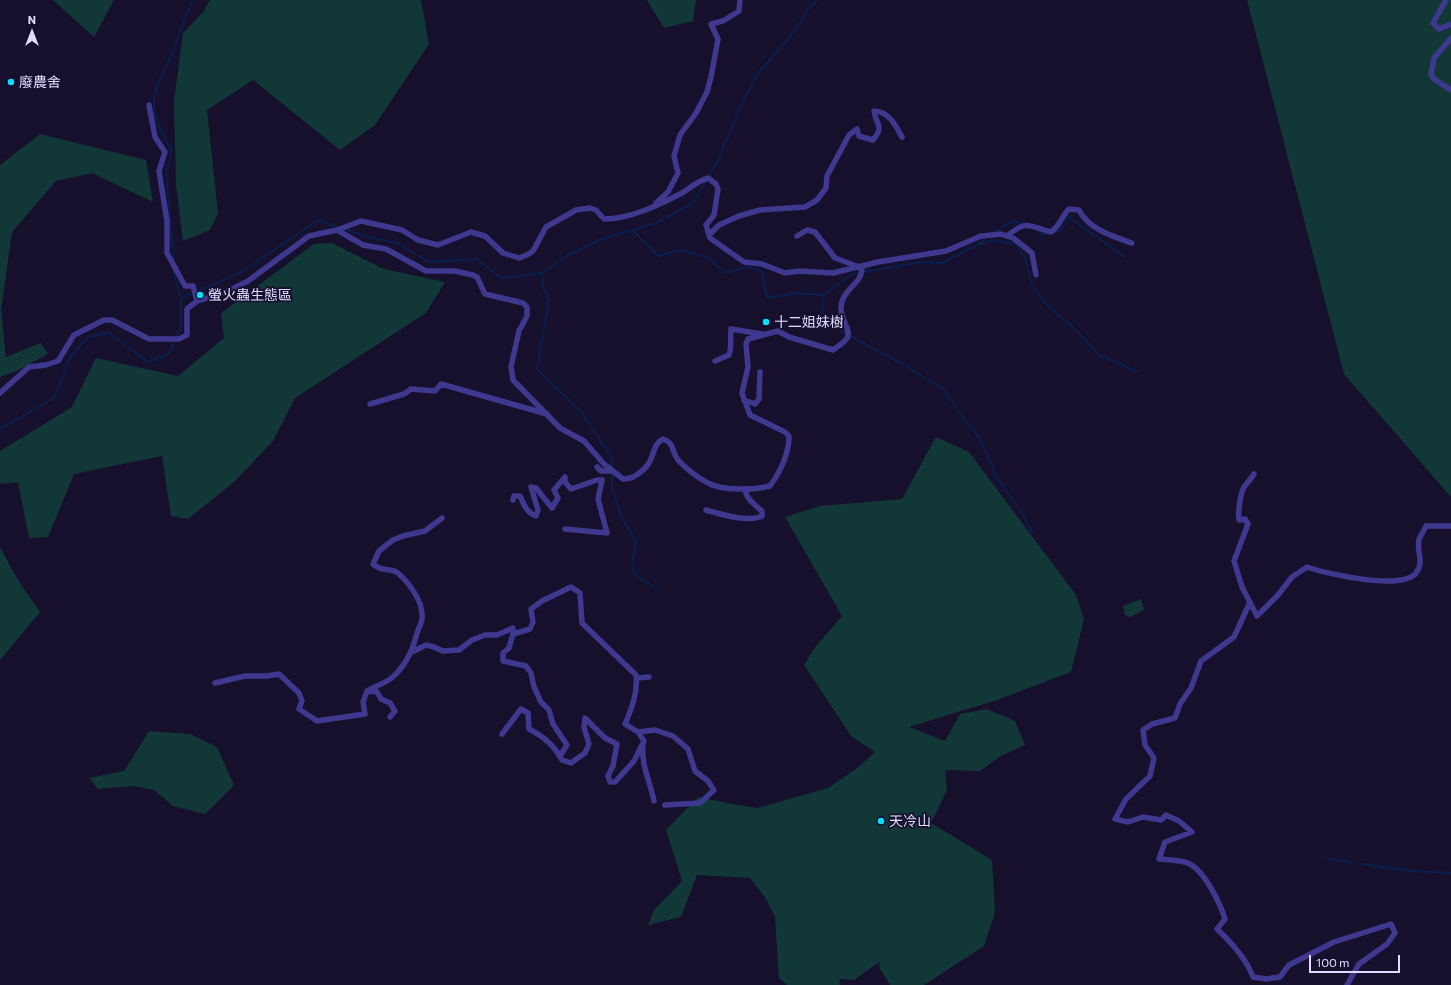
<!DOCTYPE html>
<html>
<head>
<meta charset="utf-8">
<style>
  body { margin:0 }
  #map { position:relative; width:1451px; height:985px; overflow:hidden; background:#16102d; font-family:Commissioner,sans-serif }
  canvas { display:block }
  .north { position:absolute; left:12px; top:12px; width:40px; height:40px; -webkit-text-stroke:3px #16102d; paint-order:stroke; rotate:0deg; font-size:11px; font-weight:700; line-height:16px; text-align:center; color:#e1dbff }
  .north::after { content:''; display:block; margin:auto; width:14px; height:18px; background:#e1dbff; clip-path:polygon(50% 0,100% 100%,50% 72%,0 100%) }
  .scale { position:absolute; left:1309px; top:955px; width:91px; height:18px; box-sizing:border-box; border:2px solid #e1dbff; border-top:0; padding-left:5px; font-size:12px; line-height:14px; white-space:nowrap; color:#e1dbff; -webkit-text-stroke:3px #16102d; paint-order:stroke }
</style>
</head>
<body>
<div id="map">
<canvas width="1451" height="985"></canvas>
<div class="north">N</div>
<div class="scale">100 m</div>
</div>
<script>
const context = document.querySelector('canvas').getContext('2d');
context.lineJoin = 'round';
function fill(path, color) { context.fillStyle = color; context.fill(path, 'evenodd'); }
function trace(path, color, width, dash) { context.strokeStyle = color; context.lineWidth = width; context.lineCap = dash ? 'butt' : 'round'; context.setLineDash(dash || []); context.stroke(path); }
function write(font, color, halo, rows, align = 'center') {
  context.font = font + ' Commissioner,"Noto Sans TC",sans-serif'; context.lineWidth = 3.5; context.setLineDash([]); context.textBaseline = 'middle'; context.strokeStyle = halo; context.fillStyle = color; for (const [text, x, y, turn = 0] of rows) {
    context.save(); context.translate(x, y); context.rotate((+turn || 0) * Math.PI / 180); context.textAlign = isNaN(turn) ? turn : align; if (halo) context.strokeText(text, 0, 0); context.fillText(text, 0, 0); context.restore();
  }
}
const green = new Path2D(`
  M53,0H114L94,37Z
  M210,0H421L429,44L375,125L340,150L253,80L207,110L218,213L210,230L183,241L176,185L174,101L183,33L204,11Z
  M647,0H696L693,21L664,28Z
  M1247,0H1451V497L1344,374Z
  M40,134L146,160L153,202L92,173L56,181L12,232L1,310L6,357L41,343L48,354L17,371L0,377V165Z
  M332,243L384,269L445,282L426,313L295,398L273,441L234,482L188,519L171,516L162,456L74,474L48,537L29,538L18,482L0,484V451L72,407L96,358L178,376L224,338L221,313L314,244Z
  M936,437L969,452L1076,595L1084,619L1071,672L997,700L909,727L945,741L960,714L987,709L1015,721L1025,745L999,757L980,771L945,770L947,790L931,823L992,860L995,913L984,946L924,985H890L880,969L879,962L854,980L839,979L840,985H787L779,978L775,917L765,897L750,878L697,875L681,917L648,925L654,910L682,881L666,830L698,797L737,805L758,808L828,788L856,769L875,752L851,736L804,665L813,650L842,616L785,517L820,506L902,499Z
  M0,547L18,580L40,612L0,660Z
  M1141,599L1144,610L1130,617L1125,615L1123,606Z
  M149,731L190,734L217,747L234,785L205,814L173,806L154,790L134,786L98,789L89,778L124,771Z`);
const stream = new Path2D(`
  M347,230L372,238L397,243L429,262L477,259L501,278L542,273L568,255L599,240L656,223L693,203L720,157L740,107L758,73L790,37L810,7L817,0
  M632,230L659,256L682,250L709,258L725,273L746,267L762,271L767,298L798,293L824,295L822,314L841,331L902,364L944,389L964,419L980,439L997,478L1021,511L1032,532
  M1037,230L1043,235L1049,233
  M1053,232L1061,231L1069,217L1125,257
  M993,233L1013,221L1029,224
  M978,244L986,238
  M174,260L166,173L172,152C165,139 154,121 154,106C153,88 162,76 169,60C178,40 183,20 193,0
  M174,271L175,279L181,297
  M542,274L543,288L549,300L537,369L582,413L612,458V489L622,518L636,542L632,562L635,575L660,590
  M825,294L852,274L922,262L942,263L977,245L994,240L1015,244L1025,257L1032,285L1048,306L1077,331L1099,355L1137,371
  M0,429L55,397L70,357L88,337L109,333L148,362L169,354L181,326V298L240,273L318,220L335,226
  M1324,858L1352,862
  M1362,864L1412,871L1451,873`);
const street = new Path2D(`
  M1446,0L1433,23L1439,29L1451,24
  M1451,38L1434,58L1431,74L1434,79L1451,90
  M149,105L155,137L165,152L159,171L167,221V253L185,286H193L197,301
  M656,203L668,192L678,173L674,156L680,135L696,113L707,92L711,77L718,39L711,24L723,21L739,11L740,0
  M337,230L363,245L386,249L426,271H455L473,275L477,277L485,294L523,303L527,307V316L519,331L511,367L513,380L560,428L584,441L604,464L623,479C629,479 634,477 638,474C657,462 650,445 663,439C675,443 671,451 678,460C685,468 698,478 708,483C722,491 755,490 770,486C780,472 789,454 789,436L785,432L750,415L742,393L748,367L746,344L748,339L778,331L789,337L833,350C837,347 844,343 847,338C853,328 835,316 843,299C847,288 862,282 862,268L835,258L815,232L807,230L797,236
  M709,235L719,225L739,216L760,210L805,207L817,200L826,188L827,176L849,135L857,129L859,136L873,140C885,125 876,126 874,111C890,112 895,125 902,137
  M1007,236C1028,219 1027,226 1051,232C1060,226 1061,217 1069,209L1079,210C1088,229 1114,237 1132,243
  M715,361L729,355C732,348 730,337 731,329L762,334
  M0,393L29,367L46,365L58,361L74,335L104,320H112L149,339H179L187,335V309L197,301L226,292L248,281L309,236L337,230L361,221L402,230L418,240L438,245L471,232L485,236L503,253L519,258L527,255L533,251L546,227L576,210L590,208L596,210L604,219C630,219 659,205 682,193C691,187 698,181 708,178L716,184L718,189L714,215L706,225L710,238L744,262L762,264L785,273L799,271L833,273L878,262L946,251L981,236L1001,234L1013,238L1032,253L1036,275
  M744,400L755,404L759,399L760,372
  M370,404L404,394L411,389L435,391L441,384L547,414
  M597,467L601,471H612
  M1254,474C1251,479 1247,483 1244,487C1240,495 1238,511 1239,520L1245,519L1248,524L1234,561L1242,587L1257,616L1278,595L1292,577L1307,567C1327,574 1402,591 1416,573C1425,562 1416,551 1419,540C1420,536 1424,531 1426,526H1451
  M513,500L514,496H520C524,505 527,513 536,516L538,510L531,487L536,488L552,508L558,498L554,490L565,477V482L571,489L597,480H602L598,499L607,533L565,529
  M706,510C721,514 747,523 762,516V511C755,505 746,499 745,489
  M1250,602L1234,637L1201,661L1191,688L1180,704L1175,718L1152,724L1143,730L1145,745L1154,758L1150,776L1126,799L1115,819L1128,822L1143,817L1161,820L1166,815L1179,821L1192,832L1165,842L1159,859C1168,860 1181,860 1190,864C1205,872 1220,903 1225,919L1217,929C1231,942 1246,958 1253,977L1266,979L1280,977L1289,965L1334,942L1391,924L1395,933L1387,944L1359,964L1347,985
  M412,652L426,645L434,647L443,651L459,650L472,640L485,635H497L513,628V634
  M637,678L649,677
  M215,683L245,676H267L279,674L299,693L302,701L299,709L317,721L365,714L363,702L367,691C377,685 388,683 396,674C409,660 413,648 418,630C420,626 423,620 422,615C422,600 409,583 398,573C392,568 381,572 373,564L379,551L393,540L403,536L425,531L442,518
  M367,691L377,692L381,699L390,703L395,711L390,717
  M638,732L655,730L673,736L688,749L695,771L708,781L714,790L700,803L665,805
  M502,734L521,709L528,713L529,729C544,737 554,745 562,760L571,763L585,753L589,744L584,727L585,718L605,738L617,744L613,766L608,776L610,782H615L634,761L644,741L638,732L625,724C632,708 638,692 636,675L582,623L580,593L571,587L542,601L531,609L533,622L530,629L513,634L509,648L503,653V661L526,666L531,673L534,687L541,702L549,710L553,724L567,745L560,756
  M643,745C641,765 650,781 654,801`);
const markers = [
  [11,82,4,"#07deff"],
  [200,295,4,"#07deff"],
  [766,322,4,"#07deff"],
  [881,821,4,"#07deff"]
];
const poiNames = [
  ["廢農舍",19,82],
  ["螢火蟲生態區",208,295],
  ["十二姐妹樹",774,322],
  ["天冷山",889,821]
];
fill(green, '#123737');
trace(stream, '#081f4e', 2);
trace(street, '#3e388e', 5.5);
for (const [x, y, r, color] of markers) { const dot = new Path2D(); dot.arc(x, y, r, 0, 2 * Math.PI); context.fillStyle = color; context.fill(dot); trace(dot, '#16102d', 1.5); }
write('14px', '#e1dbff', '#16102d', poiNames, 'left');
</script>
</body>
</html>
